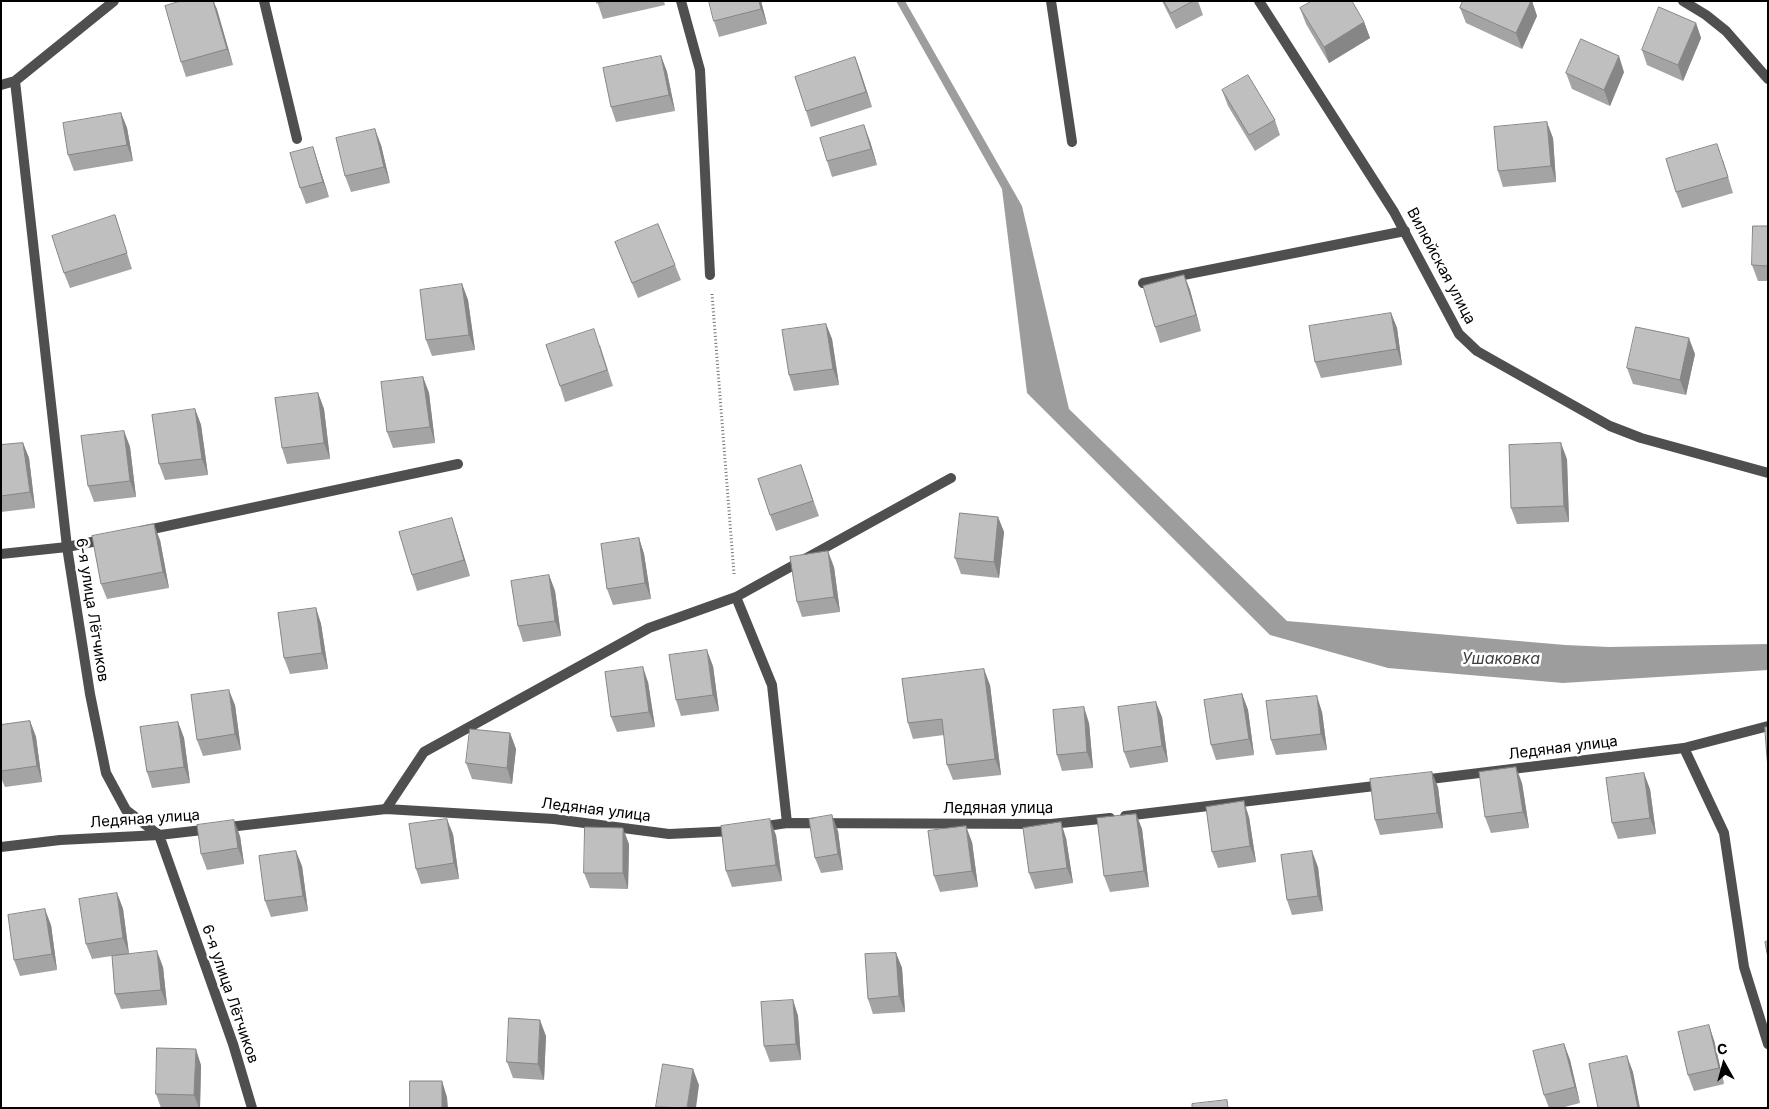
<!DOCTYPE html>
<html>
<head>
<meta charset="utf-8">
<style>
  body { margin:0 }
  #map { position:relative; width:1769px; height:1109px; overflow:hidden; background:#fff; font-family:Inter,sans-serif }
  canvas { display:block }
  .frame { position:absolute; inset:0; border:2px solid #000; pointer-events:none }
  .north { position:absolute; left:1699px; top:1039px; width:50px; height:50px; -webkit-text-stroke:4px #fff; paint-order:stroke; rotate:353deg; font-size:14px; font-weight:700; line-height:20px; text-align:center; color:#000 }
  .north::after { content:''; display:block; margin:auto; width:18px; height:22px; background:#000; clip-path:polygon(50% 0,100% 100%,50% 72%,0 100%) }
</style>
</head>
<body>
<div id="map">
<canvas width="1769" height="1109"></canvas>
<div class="frame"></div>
<div class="north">С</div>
</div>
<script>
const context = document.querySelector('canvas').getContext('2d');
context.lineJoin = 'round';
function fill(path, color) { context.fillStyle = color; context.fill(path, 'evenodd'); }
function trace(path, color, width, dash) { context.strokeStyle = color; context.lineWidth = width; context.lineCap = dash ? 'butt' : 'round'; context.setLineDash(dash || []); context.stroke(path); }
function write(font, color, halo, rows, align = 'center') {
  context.font = font + ' Inter,sans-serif'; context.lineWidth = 5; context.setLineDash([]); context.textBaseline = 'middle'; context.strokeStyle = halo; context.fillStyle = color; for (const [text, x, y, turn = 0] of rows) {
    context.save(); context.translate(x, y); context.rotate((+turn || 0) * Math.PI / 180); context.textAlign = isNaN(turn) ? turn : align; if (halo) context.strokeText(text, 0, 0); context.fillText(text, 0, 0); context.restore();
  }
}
const water = new Path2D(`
  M896,1H905L1022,206L1069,409L1287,621L1565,645L1609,647L1768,644V670L1563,683L1388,668L1270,635L1027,393L1002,189Z`);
const path = new Path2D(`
  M712,294L734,574`);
const service = new Path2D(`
  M264,1L297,139
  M1051,1L1072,142
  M1143,283L1405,231
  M143,531L458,464
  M1,554L67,547L107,539
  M736,597L772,685L787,823
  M1684,748L1768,726
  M386,809L424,752L649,628L736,597L951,478`);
const minor = new Path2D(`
  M681,1L700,70L710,275
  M1259,1L1394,212L1459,334L1477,351L1491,359L1610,426L1641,438L1768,473
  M1683,1L1706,15L1726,31L1768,79
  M15,81L67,547L90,694L106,773L126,810L159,835L233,1044L252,1108
  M1,85L15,81L114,1
  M1422,780L1684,748L1724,833L1744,967L1768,1044
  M1125,816L1383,785
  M760,827L787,823L1051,824L1110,818
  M1,847L60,840L159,835L386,809L554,819L669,834L733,831`);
const wall = new Path2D(`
  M181,1H214L233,65L186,77L181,62Z
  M597,1H664L665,5L603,19Z
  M761,1L767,24L719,37L714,21Z
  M1162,1H1198L1203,15L1176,29Z
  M1463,1H1532L1537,16L1522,49L1466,23L1460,8Z
  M1300,8L1364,22L1370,38L1329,63L1306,24Z
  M1696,23L1701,38L1683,81L1647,65L1642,50Z
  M661,56L667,72L675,111L616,122L611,107Z
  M855,57L872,107L811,127L806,111Z
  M1624,72L1610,106L1572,89L1566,73Z
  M1222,90L1275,120L1280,135L1255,151L1228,106Z
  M121,113L127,128L133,161L74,171L68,155Z
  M1553,138L1556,182L1503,187L1498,171Z
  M870,141L877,165L832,177L827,161Z
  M381,145L390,183L351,192L345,176Z
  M313,147L318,163L329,197L306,204L300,188Z
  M1723,160L1733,193L1682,208L1676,192Z
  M115,215L132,269L70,288L64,273Z
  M1768,226V281H1758L1752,265Z
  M615,242L675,265L681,280L638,298Z
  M1184,275L1190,290L1201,331L1160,343L1155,327Z
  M462,284L468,300L475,350L432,356L426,340Z
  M1391,313L1397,328L1402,365L1321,378L1315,362Z
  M826,324L832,339L839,385L794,391L789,375Z
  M600,345L613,386L565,402L560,386Z
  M1695,354L1686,395L1633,384L1627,368Z
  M423,377L429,393L435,443L393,448L387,432Z
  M318,393L324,409L330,459L287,464L282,448Z
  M195,409L201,425L208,475L165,480L159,464Z
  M124,431L130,447L136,497L94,502L88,486Z
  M23,443L29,458L35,508L1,512V445Z
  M1567,459L1569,522L1517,524L1511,508Z
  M801,465L819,516L776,531L770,515Z
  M998,517L1004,532L999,578L961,574L955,558Z
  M457,534L470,576L417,591L412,575Z
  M639,538L644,554L651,599L613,605L607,589Z
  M160,540L169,588L107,599L101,584Z
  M834,567L840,612L802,617L797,602Z
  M549,575L555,591L561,636L523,642L518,626Z
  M316,608L321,624L328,669L290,674L284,658Z
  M713,666L719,711L681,716L676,700Z
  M648,682L655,727L617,732L611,717Z
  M990,685L1001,775L953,780L947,765L944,735L913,739L908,723Z
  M1242,694L1248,710L1254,755L1216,760L1211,745Z
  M235,705L241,750L203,756L197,740Z
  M1322,712L1327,750L1276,755L1271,740Z
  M1162,717L1168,762L1130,768L1124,752Z
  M30,721L36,737L42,782L5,787L1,778V725Z
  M178,722L184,738L190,783L152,788L147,772Z
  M1089,723L1093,768L1062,771L1057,755Z
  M510,733L516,749L512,784L472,779L466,763Z
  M1522,783L1529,828L1491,833L1485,817Z
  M1438,787L1443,828L1380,835L1375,820Z
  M1650,789L1656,834L1618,839L1612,823Z
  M1136,814L1142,829L1149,887L1110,892L1104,876Z
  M1249,817L1256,862L1218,868L1212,852Z
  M838,831L843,870L821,873L815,858Z
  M453,834L459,879L421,884L416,869Z
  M776,835L782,881L732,887L726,871Z
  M240,836L244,864L207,870L201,854Z
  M1066,838L1073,883L1035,889L1029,873Z
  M972,842L978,887L940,892L934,876Z
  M629,844L628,889L590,888L584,873Z
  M302,866L308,911L271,917L265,901Z
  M1318,867L1323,911L1292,915L1287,900Z
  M117,893L123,909L129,954L163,967L167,1005L121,1009L115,994L112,956L92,959L86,944Z
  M51,925L57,970L20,976L14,960Z
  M896,953L902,968L905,1012L873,1014L868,999Z
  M793,1000L798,1016L801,1060L770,1062L764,1046Z
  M546,1036L544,1080L513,1078L507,1062Z
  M1714,1040L1724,1084L1694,1091L1688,1075Z
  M1564,1044L1570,1060L1580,1103L1561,1108H1549L1544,1095Z
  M201,1065L200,1108H161L156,1094Z`);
const shadedWall = new Path2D(`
  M213,1L217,9L233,65L227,49Z
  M759,1H761L767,24L761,9Z
  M1531,1H1532L1537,16L1522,49L1516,33Z
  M1364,22L1370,38L1329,63L1324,47Z
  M1696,23L1701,38L1683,81L1678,65Z
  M661,56L667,72L675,111L669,95Z
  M1619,56L1624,72L1610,106L1604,90Z
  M855,57L861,73L872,107L866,92Z
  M121,113L127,128L133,161L127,145Z
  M1547,122L1553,138L1556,182L1551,166Z
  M864,125L870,141L877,165L871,149Z
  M375,129L381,145L390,183L384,167Z
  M313,147L318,163L329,197L323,182Z
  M1184,275L1190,290L1201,331L1196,315Z
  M462,284L468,300L475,350L469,335Z
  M1391,313L1397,328L1402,365L1397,349Z
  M826,324L832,339L839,385L833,369Z
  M1689,338L1695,354L1686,395L1680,380Z
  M423,377L429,393L435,443L430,427Z
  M318,393L324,409L330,459L324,443Z
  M195,409L201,425L208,475L202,459Z
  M124,431L130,447L136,497L130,481Z
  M23,443L29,458L35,508L30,492Z
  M1561,443L1567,459L1569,522L1564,506Z
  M998,517L1004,532L999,578L994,562Z
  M452,518L457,534L470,576L464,560Z
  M154,524L160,540L169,588L163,572Z
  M639,538L644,554L651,599L645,583Z
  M828,551L834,567L840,612L834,597Z
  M549,575L555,591L561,636L555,621Z
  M316,608L321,624L328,669L322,653Z
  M707,650L713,666L719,711L713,695Z
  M643,667L648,682L655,727L649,712Z
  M984,669L990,685L1001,775L995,759Z
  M229,690L235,705L241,750L235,734Z
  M1242,694L1248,710L1254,755L1249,739Z
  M1317,696L1322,712L1327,750L1321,734Z
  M1156,702L1162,717L1168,762L1162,746Z
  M1084,707L1089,723L1093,768L1087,752Z
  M30,721L36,737L42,782L37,766Z
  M178,722L184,738L190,783L184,767Z
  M510,733L516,749L512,784L507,768Z
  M1516,767L1522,783L1529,828L1523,812Z
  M1432,772L1438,787L1443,828L1437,813Z
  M1644,773L1650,789L1656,834L1650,818Z
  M1244,801L1249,817L1256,862L1250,846Z
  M1136,814L1142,829L1149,887L1144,871Z
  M832,815L838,831L843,870L838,854Z
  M447,819L453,834L459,879L454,863Z
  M770,819L776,835L782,881L776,865Z
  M234,820L240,836L244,864L238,848Z
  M1061,822L1066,838L1073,883L1067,868Z
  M966,826L972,842L978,887L972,871Z
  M623,828L629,844L628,889L623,873Z
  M296,851L302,866L308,911L303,896Z
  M1312,851L1318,867L1323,911L1318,896Z
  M117,893L123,909L129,954L123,938Z
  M45,909L51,925L57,970L52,954Z
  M157,951L163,967L167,1005L161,990Z
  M896,953L902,968L905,1012L899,996Z
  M793,1000L798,1016L801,1060L796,1044Z
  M540,1020L546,1036L544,1080L538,1064Z
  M1709,1025L1714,1040L1724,1084L1719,1068Z
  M1564,1044L1570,1060L1580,1103L1575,1087Z
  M196,1049L201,1065L200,1108H199L194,1095Z
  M1627,1056L1633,1072L1640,1108H1638Z
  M693,1069L699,1085L696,1108H687Z
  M442,1081L447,1097L448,1108H442Z`);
const building = new Path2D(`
  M181,1H213L227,49L181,62L165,6Z
  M597,1H607L597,3Z
  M709,1H759L761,9L714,21Z
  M1164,1H1193L1171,13Z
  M1312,1H1352L1364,22L1324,47L1300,8Z
  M1463,1H1531L1516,33L1460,8Z
  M1659,7L1696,23L1678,65L1642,50Z
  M1581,39L1619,56L1604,90L1566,73Z
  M661,56L669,95L611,107L603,68Z
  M855,57L866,92L806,111L795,77Z
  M1248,75L1275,120L1249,135L1222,90Z
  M121,113L127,145L68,155L63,123Z
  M1547,122L1551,166L1498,171L1494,127Z
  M864,125L871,149L827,161L820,138Z
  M375,129L384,167L345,176L336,138Z
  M1717,144L1728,177L1676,192L1666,159Z
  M313,147L323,182L300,188L290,153Z
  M115,215L127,253L64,273L52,236Z
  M658,224L675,265L632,283L615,242Z
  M1753,226H1768V266L1752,265Z
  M1184,275L1196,315L1155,327L1143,286Z
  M462,284L469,335L426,340L420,290Z
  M1391,313L1397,349L1315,362L1309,326Z
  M826,324L833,369L789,375L782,330Z
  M1636,327L1689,338L1680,380L1627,368Z
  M594,329L607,370L560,386L546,345Z
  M423,377L430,427L387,432L381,382Z
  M318,393L324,443L282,448L275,398Z
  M195,409L202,459L159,464L152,415Z
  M124,431L130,481L88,486L81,436Z
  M23,443L30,492L1,496V445Z
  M1561,443L1564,506L1511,508L1509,445Z
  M801,465L813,501L770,515L758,479Z
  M960,513L998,517L994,562L955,558Z
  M452,518L464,560L412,575L399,532Z
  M154,524L163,572L101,584L92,536Z
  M639,538L645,583L607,589L601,544Z
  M828,551L834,597L797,602L790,557Z
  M549,575L555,621L518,626L511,581Z
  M316,608L322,653L284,658L278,613Z
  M707,650L713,695L676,700L669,655Z
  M643,667L649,712L611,717L605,672Z
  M984,669L995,759L947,765L942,719L908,723L902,679Z
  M229,690L235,734L197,740L191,695Z
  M1242,694L1249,739L1211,745L1204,700Z
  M1317,696L1321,734L1271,740L1266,701Z
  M1156,702L1162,746L1124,752L1118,707Z
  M1084,707L1087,752L1057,755L1053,710Z
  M30,721L37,766L1,771V725Z
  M178,722L184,767L147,772L140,727Z
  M1765,727H1768V769Z
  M470,729L510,733L507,768L466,763Z
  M1516,767L1523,812L1485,817L1479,772Z
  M1432,772L1437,813L1375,820L1370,779Z
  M1644,773L1650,818L1612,823L1606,778Z
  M1244,801L1250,846L1212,852L1206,807Z
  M1136,814L1144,871L1104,876L1097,818Z
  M832,815L838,854L815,858L809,819Z
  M447,819L454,863L416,869L409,824Z
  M770,819L776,865L726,871L721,826Z
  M234,820L238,848L201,854L197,825Z
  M1061,822L1067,868L1029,873L1023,828Z
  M966,826L972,871L934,876L928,831Z
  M585,827L623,828V873H584Z
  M296,851L303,896L265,901L259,856Z
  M1312,851L1318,896L1287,900L1281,855Z
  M117,893L123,938L86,944L79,899Z
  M45,909L52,954L14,960L8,915Z
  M1768,941V958L1765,942Z
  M157,951L161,990L115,994L112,956Z
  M896,953L899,996L868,999L865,954Z
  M793,1000L796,1044L764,1046L761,1002Z
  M509,1018L540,1020L538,1064L507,1062Z
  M1709,1025L1719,1068L1688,1075L1678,1032Z
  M1564,1044L1575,1087L1544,1095L1533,1051Z
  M157,1048L196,1049L194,1095L156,1094Z
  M1627,1056L1638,1108H1598L1589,1064Z
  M663,1064L693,1069L687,1108L656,1107Z
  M410,1081H442V1108H410Z
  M1227,1100L1228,1108H1192V1104Z`);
const streetNames = [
  ["Вилюйская улица",1441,266,62],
  ["6-я улица Лётчиков",92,610,81],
  ["Ледяная улица",1563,748,-7],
  ["Ледяная улица",998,808],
  ["Ледяная улица",596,810,7],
  ["Ледяная улица",145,819,-4],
  ["6-я улица Лётчиков",230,994,71]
];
const waterNames = [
  ["Ушаковка",1501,659]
];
fill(water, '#9d9d9d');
trace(path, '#717171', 3, [1, 2.5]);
trace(service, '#4f4f4f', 10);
trace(minor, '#4f4f4f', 10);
fill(wall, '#a4a4a4');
fill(shadedWall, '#868686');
fill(building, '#bfbfbf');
trace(building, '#868686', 1);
write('15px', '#000', '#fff', streetNames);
write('italic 16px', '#3e3e3e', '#fff', waterNames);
</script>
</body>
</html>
